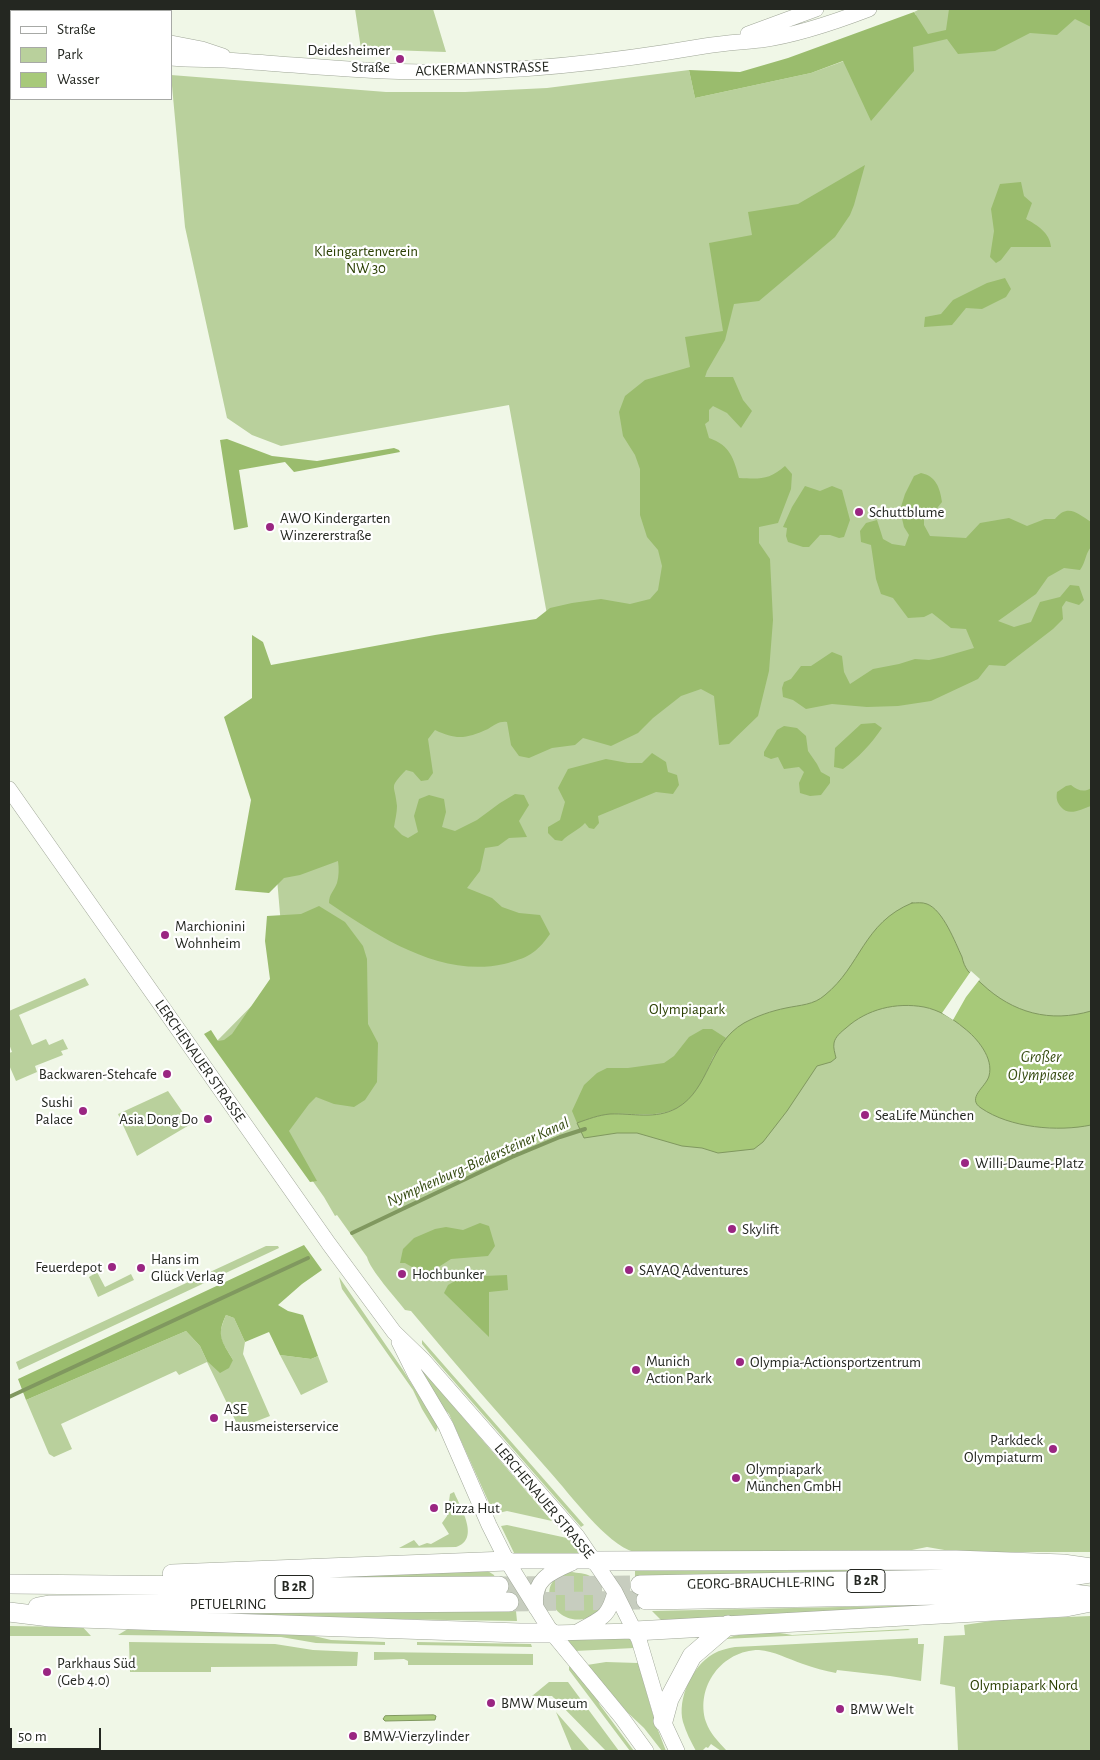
<!DOCTYPE html>
<html>
<head>
<meta charset="utf-8">
<style>
  body { margin:0 }
  #map { position:relative; width:1100px; height:1760px; overflow:hidden; background:#f0f7e7; font-family:"Alegreya Sans",sans-serif }
  canvas { display:block }
  .frame { position:absolute; inset:0; border:10px solid #242721; pointer-events:none }
  .legend { position:absolute; left:10px; top:10px; width:162px; height:90px; box-sizing:border-box; background:#fff; border:1px solid #a7a9a6; margin:0; padding:6px 9px; list-style:none; font-size:15px; color:#242721 }
  .legend li { display:flex; align-items:center; gap:10px; height:25px }
  .legend b { width:25px; border:1px solid #a7a9a6 }
  .scale { position:absolute; left:10px; top:1728px; width:91px; height:22px; box-sizing:border-box; border:2px solid #242721; border-top:0; padding-left:6px; font-size:15px; line-height:18px; white-space:nowrap; color:#242721; -webkit-text-stroke:4px #fff; paint-order:stroke }
</style>
</head>
<body>
<div id="map">
<canvas width="1100" height="1760"></canvas>
<div class="frame"></div>
<ul class="legend">
<li><b style="height:6px;background:#fff"></b>Straße</li>
<li><b style="height:14px;background:#b9d09c"></b>Park</li>
<li><b style="height:14px;background:#a7c979"></b>Wasser</li>
</ul>
<div class="scale">50 m</div>
</div>
<script>
const context = document.querySelector('canvas').getContext('2d');
context.lineJoin = 'round';
function fill(path, color) { context.fillStyle = color; context.fill(path, 'evenodd'); }
function trace(path, color, width, dash) { context.strokeStyle = color; context.lineWidth = width; context.lineCap = dash ? 'butt' : 'round'; context.setLineDash(dash || []); context.stroke(path); }
function write(font, color, halo, rows, align = 'center') {
  context.font = font + ' "Alegreya Sans",sans-serif'; context.lineWidth = 4.5; context.setLineDash([]); context.textBaseline = 'middle'; context.strokeStyle = halo; context.fillStyle = color; for (const [text, x, y, turn = 0] of rows) {
    context.save(); context.translate(x, y); context.rotate((+turn || 0) * Math.PI / 180); context.textAlign = isNaN(turn) ? turn : align; if (halo) context.strokeText(text, 0, 0); context.fillText(text, 0, 0); context.restore();
  }
}
const green = new Path2D(`
  M355,9H433L446,52L361,49Z
  M920,9H1091V1552H956L927,1547L912,1550L634,1552C606,1544 570,1494 550,1472C503,1419 456,1365 411,1311L405,1310C396,1298 370,1270 367,1257L337,1215L335,1216L324,1197L215,1043L285,972L259,669L548,620L509,405L281,446L252,435L227,418L185,227L171,75L386,92H465L547,88L689,70L695,98L811,73L844,61L916,15L914,12Z
  M85,978L89,985L19,1015L32,1045L46,1039L49,1045L63,1039L68,1049L61,1051L63,1055L35,1066L37,1072L16,1081L9,1065V1053L12,1052L9,1044V1011Z
  M168,1091L191,1124L137,1156L118,1114Z
  M266,1246H278L279,1248L19,1370L16,1362Z
  M97,1272L105,1287L131,1274L134,1280L98,1297L89,1277Z
  M339,1277L403,1370L438,1426L436,1432L422,1409L413,1390L342,1289Z
  M226,1315L234,1318L245,1342L243,1354L270,1416L239,1428L207,1362L179,1375L176,1371L61,1424L72,1449L54,1457L49,1454L26,1400L186,1331L200,1346L207,1361L233,1360C221,1339 216,1338 226,1315Z
  M422,1340L584,1525L581,1527L430,1354L422,1344Z
  M280,1355L311,1359L318,1356L328,1382L301,1395Z
  M422,1372H424L552,1521L507,1511L494,1514L449,1414L441,1406Z
  M454,1492C460,1507 481,1539 456,1547L399,1548L414,1540L419,1546L427,1543L431,1544L449,1534L442,1523L447,1516L450,1494Z
  M507,1525L567,1538L580,1550L579,1553L515,1555L501,1526Z
  M483,1568L494,1575L495,1578L180,1580Z
  M1011,1569L635,1577V1571Z
  M571,1572C578,1573 585,1573 590,1576C608,1587 607,1612 587,1618C554,1629 530,1579 571,1572Z
  M1013,1600L1014,1602L1013,1604L671,1623L662,1621L652,1611L937,1605L941,1601Z
  M516,1611L517,1621L310,1618L194,1613Z
  M1091,1616V1751H958L955,1687L940,1684L944,1636L965,1635L964,1625L998,1620Z
  M78,1622L91,1636H9V1626L73,1627Z
  M131,1627L310,1635L331,1640L385,1642V1645L316,1643L281,1637L118,1635Z
  M908,1629L910,1630L724,1639C746,1631 769,1630 792,1635Z
  M629,1637L634,1648L575,1651L566,1640Z
  M918,1638V1644H924L921,1681L890,1676L837,1670L836,1673C825,1671 814,1668 803,1664C788,1659 774,1651 759,1650C722,1650 695,1687 706,1722C710,1734 719,1742 726,1750L721,1751L711,1744L708,1748L706,1747L702,1751H696C691,1742 686,1732 683,1722C677,1699 692,1666 713,1654C720,1650 728,1648 735,1647Z
  M129,1642L275,1644L313,1650L358,1652L357,1666L211,1667V1672H130Z
  M417,1642L531,1644L532,1647L417,1645Z
  M374,1652L533,1654V1665H408V1661L404,1659L374,1660Z
  M606,1662L638,1663L656,1725L666,1751H662L644,1728L627,1712L587,1665Z
  M571,1666L593,1690L600,1705L634,1751H630L569,1670V1667Z
  M549,1682H568L619,1751H606L552,1696H532Z
  M556,1712L590,1751H572Z`);
const forest = new Path2D(`
  M949,9H1091V27L1075,19L1057,35L1030,33L995,51L958,54L947,39L913,47L914,71L871,121L843,61L811,73L695,98L689,70L740,72L788,58L914,12L928,34L946,30Z
  M865,165L854,205L850,215L835,237L759,301L734,304L725,340L707,371L705,377H733L743,400L752,411L741,428L727,413L713,406L709,410V421L705,424L709,438C730,445 734,459 739,478C760,479 769,480 785,466L792,474L791,489L778,523L759,527V543L770,559L773,620L769,671L758,716L729,744L719,745L714,696L701,689L681,696L653,718L638,733L611,746L583,738L575,745L552,748L529,758L519,756L511,745L507,722C499,721 495,725 488,729C466,739 456,740 435,730L428,739L433,773L428,780L421,781L413,772L406,770C388,789 395,783 397,806C397,813 395,820 394,827L402,835L408,838L418,832L414,816L419,799L429,795L444,799L446,812L442,827L455,831L477,820L500,803L515,794L524,795L529,805L519,821L527,837L509,838L498,846L485,848L480,871L467,888L492,898L502,907L519,913L540,915L550,934C536,954 527,958 504,964C441,978 379,937 329,903C329,894 334,891 337,883C339,876 339,868 338,861L300,875L284,878L269,893L235,890L251,800L224,717L252,698V635L263,642L271,665L435,635L536,619L550,608L572,603L601,599L630,604L650,599L658,590L662,566L658,550L647,537L640,515V469L635,455L623,436L619,412L625,396L645,380L690,367L685,337L723,331L709,243L752,235L748,212L798,204Z
  M1021,182L1024,196L1032,203L1026,219C1037,225 1050,233 1051,247H1011L1001,260L996,263L990,257L994,231L991,209L1000,184Z
  M1005,278L1011,289L1006,297L982,309L966,308L952,325L924,327L925,317L941,314L953,300L987,283Z
  M227,439L272,456L317,461L394,448L399,450L400,452L294,472L285,462L239,470L248,527L234,530L220,440Z
  M921,473C936,476 940,488 942,502L934,512L924,515V525L930,536L966,538L980,523L1009,518L1027,526L1045,519H1055C1068,503 1078,514 1091,522V547C1085,554 1086,562 1080,570L1064,568L1048,577L1036,594L998,621L1014,627L1031,622L1040,602L1060,597L1070,585L1079,586L1084,600L1079,605L1066,601L1062,607L1063,619L1053,629L1005,666L989,665L978,679L931,701L898,706L867,707L832,704L806,709L793,700L783,697L782,688L784,682L791,679L801,666H811L832,652L842,656L844,672L850,684L873,669L899,664L915,659L929,660L943,657L974,648L966,629L951,628L932,613L924,617L908,618L893,598L881,594L876,579L871,545L861,542L860,531L866,523L877,520L883,539L892,544L905,546L909,535L904,527L900,510L905,494L914,476Z
  M805,486L820,491L832,486L842,490L850,520L844,537L839,538L830,535H820L809,547H803L788,542L786,536L787,528L783,527L792,507Z
  M875,723L882,728C872,743 858,758 843,769L834,767L835,748L861,724Z
  M784,726L797,728L806,736L808,751L817,764L821,772L830,777V783L821,795L810,796L800,793L799,783L804,772L799,767L784,769L778,757L771,759L764,756V752L777,730Z
  M652,753L666,762L668,772L677,775L679,785L673,794L656,792L598,816L599,823L594,829L589,828L585,823C578,831 569,833 562,841L555,840L548,833V827L560,820L565,802L558,788L568,769L606,759L628,763H642Z
  M1071,785C1077,790 1084,793 1091,788V806C1081,809 1069,817 1061,807C1057,802 1056,799 1057,792L1066,786Z
  M319,906L345,922L363,946L367,959L368,1024L378,1043L377,1082L365,1100L354,1107L334,1104L316,1097L309,1104L289,1131L317,1181L310,1182L204,1034L211,1030L218,1041L224,1040L232,1034L270,979L265,941L267,916L301,914Z
  M703,1029H712L726,1038C721,1045 717,1051 713,1057C707,1070 702,1084 693,1095C669,1122 642,1112 611,1114C599,1115 588,1119 577,1123L572,1111L584,1085L597,1073L607,1068H628L664,1063L674,1056L689,1037Z
  M480,1223L489,1226L495,1246L488,1256L451,1259L420,1279L414,1280L415,1276L412,1267L405,1263H400L403,1249L414,1238L435,1229L446,1227L463,1230Z
  M304,1245L322,1270L302,1284L278,1305L288,1311L303,1315L318,1356L311,1359L280,1355L269,1332L245,1342L234,1318L226,1315C216,1336 222,1341 233,1360L229,1368L220,1373L207,1361L200,1346L186,1331L26,1400L18,1379Z
  M507,1275L508,1290L489,1292V1337L444,1293L448,1285L462,1277Z`);
const water = new Path2D(`
  M912,903C917,903 922,902 927,904C943,910 955,942 962,957C963,962 965,967 968,971C972,976 978,980 982,984C1013,1013 1050,1023 1091,1011V1125C1058,1132 1010,1128 981,1108C966,1098 986,1087 989,1076C994,1058 977,1038 964,1028C952,1018 939,1010 924,1007C896,1002 867,1009 846,1028C841,1032 835,1037 834,1043C833,1048 835,1053 836,1058L831,1062L817,1066L787,1111L763,1142L754,1149L718,1153L702,1148L682,1146L637,1133H617L584,1138L577,1123C588,1119 599,1115 610,1114C633,1113 655,1120 677,1108C710,1089 708,1044 744,1023C757,1016 771,1011 786,1008C800,1005 814,1005 825,995C861,966 863,923 912,903Z
  M434,1715L436,1716L435,1720L385,1721L383,1719L385,1716Z`);
const pier = new Path2D(`
  M971,971L980,979L966,997L953,1020L942,1013Z`);
const stream = new Path2D(`
  M513,1156L527,1138
  M352,1233L512,1157L560,1137L585,1129
  M9,1397L308,1258`);
const highwayTunnel = new Path2D(`
  M499,1586L640,1585
  M509,1602L646,1600`);
const secondary = new Path2D(`
  M9,13H11
  M9,33H11
  M748,34L816,9
  M171,43L202,49L223,56
  M171,58C194,60 216,59 239,61C300,65 362,72 423,72C518,73 612,62 705,46C723,43 742,42 761,40C798,35 835,22 869,9
  M9,789L329,1244L394,1332L424,1361L577,1536L615,1592L639,1640L663,1721L677,1751
  M399,1342L415,1374L446,1426L489,1525L507,1561L552,1633L622,1718L646,1751
  M507,1561H595
  M536,1608C532,1580 549,1573 572,1563
  M579,1631C601,1618 608,1619 615,1592
  M552,1633L635,1631`);
const highway = new Path2D(`
  M595,1561L956,1560L1063,1564L1091,1568
  M172,1574L507,1561
  M9,1584L314,1587L499,1586
  M640,1585L1064,1577L1090,1573
  M646,1600L1065,1593L1090,1596
  M38,1607L49,1605L509,1602
  M9,1612L50,1617L520,1633H552
  M635,1631L1066,1607L1091,1602
  M663,1721L669,1699L692,1656L728,1625`);
const markers = [
  [400,59,5,"#9a2682"],
  [859,512,5,"#9a2682"],
  [270,527,5,"#9a2682"],
  [165,935,5,"#9a2682"],
  [167,1074,5,"#9a2682"],
  [83,1111,5,"#9a2682"],
  [865,1115,5,"#9a2682"],
  [208,1119,5,"#9a2682"],
  [965,1163,5,"#9a2682"],
  [732,1229,5,"#9a2682"],
  [112,1267,5,"#9a2682"],
  [141,1268,5,"#9a2682"],
  [629,1270,5,"#9a2682"],
  [402,1274,5,"#9a2682"],
  [740,1362,5,"#9a2682"],
  [636,1370,5,"#9a2682"],
  [214,1418,5,"#9a2682"],
  [1053,1449,5,"#9a2682"],
  [736,1478,5,"#9a2682"],
  [434,1508,5,"#9a2682"],
  [47,1672,5,"#9a2682"],
  [491,1703,5,"#9a2682"],
  [840,1709,5,"#9a2682"],
  [353,1736,5,"#9a2682"]
];
const shields = [
  [866,1581,38],
  [294,1587,38]
];
const shieldNames = [
  ["B 2R",866,1581],
  ["B 2R",294,1587]
];
const poiNames = [
  ["Deidesheimer",390,50,"right"],
  ["Straße",390,67,"right"],
  ["Schuttblume",869,512],
  ["AWO Kindergarten",280,518],
  ["Winzererstraße",280,535],
  ["Marchionini",175,926],
  ["Wohnheim",175,943],
  ["Backwaren-Stehcafe",157,1074,"right"],
  ["Sushi",73,1102,"right"],
  ["Palace",73,1119,"right"],
  ["SeaLife München",875,1115],
  ["Asia Dong Do",198,1119,"right"],
  ["Willi-Daume-Platz",975,1163],
  ["Skylift",742,1229],
  ["Hans im",151,1259],
  ["Glück Verlag",151,1276],
  ["Feuerdepot",102,1267,"right"],
  ["SAYAQ Adventures",639,1270],
  ["Hochbunker",412,1274],
  ["Munich",646,1361],
  ["Action Park",646,1378],
  ["Olympia-Actionsportzentrum",750,1362],
  ["ASE",224,1409],
  ["Hausmeisterservice",224,1426],
  ["Parkdeck",1043,1440,"right"],
  ["Olympiaturm",1043,1457,"right"],
  ["Olympiapark",746,1469],
  ["München GmbH",746,1486],
  ["Pizza Hut",444,1508],
  ["Parkhaus Süd",57,1663],
  ["(Geb 4.0)",57,1680],
  ["BMW Museum",501,1703],
  ["BMW Welt",850,1709],
  ["BMW-Vierzylinder",363,1736]
];
const streetNames = [
  ["ACKERMANNSTRASSE",482,69,-2],
  ["LERCHENAUER STRASSE",200,1061,55],
  ["LERCHENAUER STRASSE",544,1501,50],
  ["GEORG-BRAUCHLE-RING",761,1583,-1],
  ["PETUELRING",228,1604]
];
const parkNames = [
  ["Kleingartenverein",366,251],
  ["NW 30",366,268],
  ["Olympiapark",687,1009],
  ["Olympiapark Nord",1024,1685]
];
const waterNames = [
  ["Großer",1041,1057],
  ["Olympiasee",1041,1075],
  ["Nymphenburg-Biedersteiner Kanal",478,1162,-24]
];
fill(green, '#b9d09c');
fill(forest, '#9abc6d');
fill(water, '#a7c979');
trace(water, '#80985f', 1);
fill(pier, '#f0f7e7');
trace(stream, '#80985f', 4);
trace(highwayTunnel, '#c7cdbf', 19, [19, 9]);
trace(secondary, '#a0a798', 16);
trace(highway, '#a0a798', 20);
trace(secondary, '#fff', 15);
trace(highway, '#fff', 19);
for (const [x, y, r, color] of markers) { const dot = new Path2D(); dot.arc(x, y, r, 0, 2 * Math.PI); context.fillStyle = color; context.fill(dot); trace(dot, '#fff', 2); }
for (const [x, y, w] of shields) { const box = new Path2D(); box.roundRect(x - w / 2, y - 11.5, w, 23, 4); context.fillStyle = '#fff'; context.fill(box); trace(box, '#242721', 1); }
write('bold 14px', '#242721', null, shieldNames);
write('15px', '#242721', '#fff', poiNames, 'left');
write('15px', '#242721', '#fff', streetNames);
write('15px', '#2b4003', '#fff', parkNames);
write('italic 16px', '#364c12', '#fff', waterNames);
</script>
</body>
</html>
